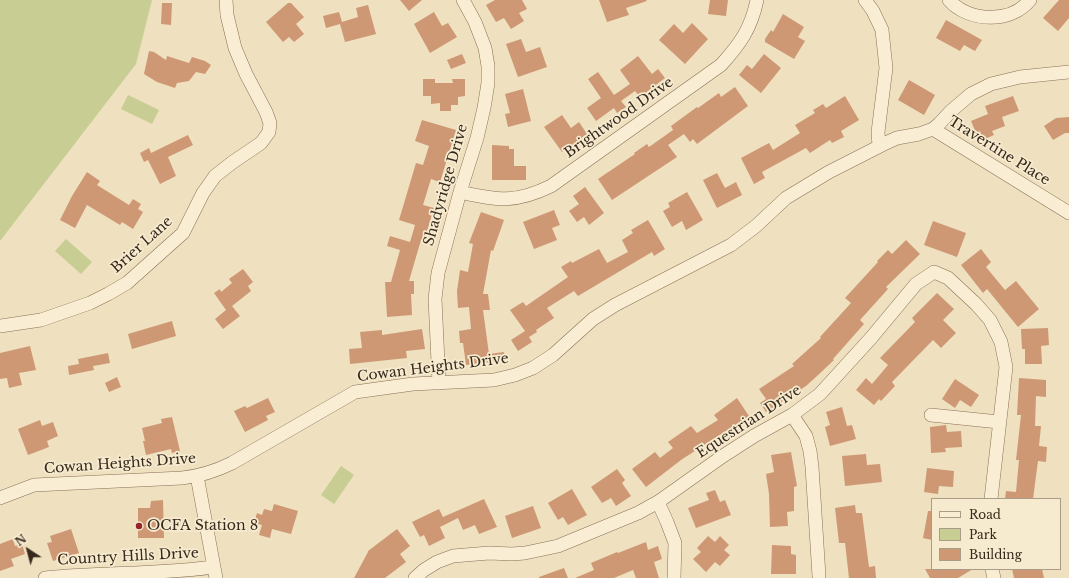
<!DOCTYPE html>
<html>
<head>
<meta charset="utf-8">
<style>
  body { margin:0 }
  #map { position:relative; width:1069px; height:578px; overflow:hidden; background:#efe0bf; font-family:"Libre Baskerville",serif }
  canvas { display:block }
  .legend { position:absolute; left:931px; top:498px; width:130px; height:72px; box-sizing:border-box; background:#f6eacf; border:1px solid #aa9d87; margin:0; padding:5px 7px; list-style:none; font-size:12px; color:#37291c }
  .legend li { display:flex; align-items:center; gap:8px; height:20px }
  .legend b { width:20px; border:1px solid #aa9d87 }
  .north { position:absolute; left:8px; top:530px; width:40px; height:40px; -webkit-text-stroke:3px #f6eacf; paint-order:stroke; rotate:324deg; font-size:11px; font-weight:700; line-height:16px; text-align:center; color:#37291c }
  .north::after { content:''; display:block; margin:auto; width:14px; height:18px; background:#37291c; clip-path:polygon(50% 0,100% 100%,50% 72%,0 100%) }
</style>
</head>
<body>
<div id="map">
<canvas width="1069" height="578"></canvas>
<ul class="legend">
<li><b style="height:5px;background:#f9edd3"></b>Road</li>
<li><b style="height:11px;background:#c7cd93"></b>Park</li>
<li><b style="height:11px;background:#ce9874"></b>Building</li>
</ul>
<div class="north">N</div>
</div>
<script>
const context = document.querySelector('canvas').getContext('2d');
context.lineJoin = 'round';
function fill(path, color) { context.fillStyle = color; context.fill(path, 'evenodd'); }
function trace(path, color, width, dash) { context.strokeStyle = color; context.lineWidth = width; context.lineCap = dash ? 'butt' : 'round'; context.setLineDash(dash || []); context.stroke(path); }
function write(font, color, halo, rows, align = 'center') {
  context.font = font + ' "Libre Baskerville",serif'; context.lineWidth = 3.5; context.setLineDash([]); context.textBaseline = 'middle'; context.strokeStyle = halo; context.fillStyle = color; for (const [text, x, y, turn = 0] of rows) {
    context.save(); context.translate(x, y); context.rotate((+turn || 0) * Math.PI / 180); context.textAlign = isNaN(turn) ? turn : align; if (halo) context.strokeText(text, 0, 0); context.fillText(text, 0, 0); context.restore();
  }
}
const green = new Path2D(`
  M0,0H152L136,64L0,241Z
  M128,95L159,110L152,124L121,109Z
  M66,239L92,262L81,274L55,251Z
  M341,466L354,475L334,504L321,495Z`);
const building = new Path2D(`
  M400,0H422L409,11Z
  M495,0H522L527,9L519,13L524,21L511,29L504,18L496,22L486,5Z
  M599,0H646L647,1L626,8L629,15L607,22Z
  M710,0H728L726,16L708,14Z
  M1059,0H1069V18L1058,31L1043,18Z
  M162,3H172L171,25L161,24Z
  M288,3H291L304,17L296,24L304,34L294,42L289,37L283,42L266,22Z
  M368,5L376,34L345,42L340,24L326,28L323,16L339,12L342,22L358,17L356,8Z
  M434,12L442,26L448,23L457,37L430,53L414,24Z
  M783,14L804,27L798,37L805,41L794,59L765,42V39L771,30L773,32Z
  M946,20L982,40L975,51L964,45L960,51L936,38Z
  M692,23L708,39L685,64L659,40L674,24L683,33Z
  M521,39L526,52L540,47L547,67L518,77L506,44Z
  M149,51L154,52L166,60L167,56L189,63L192,57L205,61L211,65L205,74L196,72L189,81L177,83L175,88L157,82L144,74Z
  M462,54L466,63L451,69L447,60Z
  M764,54L781,68L761,93L739,75L747,65L752,69Z
  M638,56L652,74L658,69L665,78L640,97L635,91L621,101L626,107L617,113L614,108L596,121L587,108L601,98L588,79L598,72L614,95L630,84L620,70Z
  M423,79H435V83H453L452,79H465V96L458,97V105H451V111H440V103L431,104V96H423Z
  M909,80L935,95L924,115L898,100Z
  M735,87L748,106L697,144L693,139L690,142L684,134L668,145L677,157L612,200L598,179L635,154L634,153L647,144L649,147L673,130L671,126L697,107L698,108L719,93L721,97Z
  M523,89L531,121L508,127L505,114L510,113L505,94Z
  M845,96L859,120L841,131L844,137L832,143L830,140L810,153L806,148L762,172L765,178L754,184L741,158L769,143L773,150L800,133L795,125L815,113L813,110L823,104L826,108Z
  M1013,96L1019,111L1002,117L1005,126L992,131L994,135L983,140L980,131L976,133L971,121L988,114L985,106Z
  M562,115L571,128L579,122L587,134L562,152L544,127Z
  M1069,117V133H1065L1053,140L1044,126L1056,118Z
  M422,120L456,130L440,182L431,179L423,205L434,208L424,241L421,240L409,281H414V294H411L412,315L387,317L385,282H391L400,250L387,246L390,236L410,242L415,225L399,220L416,163L423,165L429,146L415,141Z
  M188,135L193,145L168,157L176,176L160,184L148,160L144,162L140,153L149,148L151,153Z
  M492,145L509,146V149H514V166H526V180H492Z
  M87,172L100,181L97,185L129,205L133,199L141,204L138,209L143,212L133,229L122,222L120,225L87,205L75,228L60,220L72,196Z
  M717,173L725,188L736,182L742,195L717,208L703,180Z
  M585,187L604,213L589,225L584,217L577,222L569,211L579,204L573,196Z
  M687,192L703,220L686,230L682,221L672,227L663,211L670,207L668,203Z
  M554,210L560,225L552,228L557,240L534,249L523,222Z
  M481,212L504,220L493,251L491,250L483,294H488L490,310H483L489,354L504,352L505,360L466,365L463,343H460L459,331L471,329L469,307L458,308L457,291L460,270L468,272L473,244L469,243Z
  M648,220L665,249L654,256L652,252L578,296L574,291L547,308L554,318L536,330L537,332L529,337L532,342L518,351L511,340L525,331L510,310L523,302L526,306L568,277L561,267L571,261L572,263L599,249L607,263L628,252L622,240L633,233L631,230Z
  M933,221L966,233L957,257L924,245Z
  M906,240L920,254L886,287L888,289L860,320L864,324L833,359L834,360L817,376L806,386L766,412L760,403L766,399L759,389L794,366L792,364L821,338L820,337L851,303L845,298L878,262L877,261L888,250L892,254Z
  M981,249L991,262L986,267L1005,290L1016,281L1039,309L1018,327L987,289L983,293L961,265Z
  M243,269L253,282L248,286L251,291L232,306L240,316L223,329L215,319L226,310L214,293L220,289L221,292L232,283L229,279Z
  M937,293L954,309L943,320L956,333L941,348L933,340L892,382L895,386L881,401L879,399L874,405L856,390L866,378L872,384L888,365L880,358L915,322L912,318Z
  M172,321L176,336L132,349L128,334Z
  M1048,328L1049,345L1041,346L1042,364H1025V349H1022L1021,329Z
  M422,329L425,349L406,351L407,358L350,364L349,349L362,348L360,332L382,330V335Z
  M30,346L36,370L19,373L22,385L9,388L7,378L0,379V353Z
  M108,353L110,363L93,366L94,370L69,375L68,366L79,364L78,359Z
  M117,377L121,387L109,392L105,383Z
  M1019,378L1046,380V397L1036,396L1035,426H1041L1039,446L1047,447L1046,462L1038,461L1033,499H1005L1006,491L1016,492L1019,460H1016L1021,415H1017Z
  M955,379L979,395L971,407L960,400L955,408L942,399Z
  M268,398L275,412L266,416L268,420L245,432L234,411L245,406L247,408Z
  M737,398L749,416L681,460L646,487L632,469L655,452L660,458L673,448L668,442L691,426L697,433L718,420L714,415Z
  M842,407L847,426L852,425L856,439L830,446L825,427L830,425L826,412Z
  M172,417L180,451L172,453L171,449L146,455L143,441H145L142,428L162,423L161,419Z
  M40,420L42,426L53,422L58,436L47,441L49,447L28,455L18,429Z
  M946,425L947,432L961,431L962,447L945,448L946,452L931,453L930,427Z
  M791,452L797,486L794,487V511L787,512L788,526L770,527L769,494L766,474L774,472L771,455Z
  M866,454L867,465L880,464L882,482L845,486L842,456Z
  M927,468L954,471L953,487L939,486L938,494L924,492Z
  M617,469L625,480L622,483L631,496L616,506L611,498L602,503L591,487Z
  M572,489L587,515L568,525L563,517L558,520L548,503Z
  M715,490L720,502L725,500L731,515L696,528L688,508L709,500L706,493Z
  M484,499L497,527L479,534L475,525L463,530L458,518L440,527L445,538L429,546L424,535L420,537L412,522L439,509L443,517Z
  M163,500L164,538H138V508H150L151,501Z
  M274,504L298,511L291,534L272,529L270,538L259,535L262,525L254,523L257,513L262,515L264,509L272,511Z
  M855,505L856,513H862L869,567L875,566L876,578H849L845,543H839L835,508Z
  M533,506L541,528L512,538L505,516Z
  M928,511H932V540L923,538Z
  M71,529L79,553L53,561L47,543L52,542L50,536Z
  M397,529L410,546L400,554L406,562L385,578H354L368,552V551Z
  M708,536L715,542L720,536L729,545L724,550L730,555L720,566L715,562L706,572L693,559L701,552L697,548Z
  M13,539L15,546L22,544L25,554L11,559L14,566L0,571V544Z
  M646,542L648,550L658,546L662,559L654,562L659,578H636L633,570L614,578H575L594,570L591,563L617,552L618,553Z
  M772,545L791,546V554L796,555V574H771Z
  M564,568L568,578H539V577Z
  M925,569H973L958,578H930Z
  M1012,569H1042L1044,578H1014Z`);
const minor = new Path2D(`
  M865,0L873,11L882,30L886,68L878,132L879,146
  M949,0C968,22 1011,24 1030,0
  M933,129L1069,213
  M460,192C498,200 514,204 551,186L721,65C740,44 751,29 757,0
  M0,326L41,320L90,303L108,294L127,283L183,233L203,193L215,176L233,162L261,143L269,132L270,123L266,112L246,74L235,48L227,15L226,0
  M439,383L435,299L438,273L460,192L477,138L484,108L488,83V66L485,48L475,22L463,0
  M792,415L806,436L810,451L812,467L819,576
  M931,415L999,422
  M197,476L216,578
  M0,498L34,485L182,478C200,476 216,471 232,463L355,392L413,384L494,380L515,375L533,368L553,355L593,319L615,305L731,245L756,226L786,198L829,172L888,142L897,138L919,134L933,129L939,124L951,111L971,94L991,84L1020,77L1069,72
  M658,502L667,522L675,543L674,578
  M992,569L994,578
  M45,578C101,572 157,575 213,567
  M415,578L424,570L437,562L453,556L489,553L512,554L525,553L558,546L638,513L658,502L723,456L754,436L792,415L820,394L871,338L916,284L934,272L948,278L976,304L990,320L1001,342L1006,367L991,499`);
const markers = [
  [139,526,4,"#982629"]
];
const streetNames = [
  ["Brightwood Drive",619,118,-35],
  ["Travertine Place",999,151,32],
  ["Shadyridge Drive",446,185,-74],
  ["Brier Lane",142,245,-42],
  ["Cowan Heights Drive",433,368,-7],
  ["Equestrian Drive",749,422,-33],
  ["Cowan Heights Drive",120,464,-4],
  ["Country Hills Drive",128,557,-3]
];
const poiNames = [
  ["OCFA Station 8",147,526]
];
fill(green, '#c7cd93');
fill(building, '#ce9874');
trace(minor, '#887057', 14);
trace(minor, '#f9edd3', 13);
for (const [x, y, r, color] of markers) { const dot = new Path2D(); dot.arc(x, y, r, 0, 2 * Math.PI); context.fillStyle = color; context.fill(dot); trace(dot, '#f6eacf', 1.5); }
write('14px', '#37291c', '#f6eacf', streetNames);
write('14px', '#37291c', '#f6eacf', poiNames, 'left');
</script>
</body>
</html>
